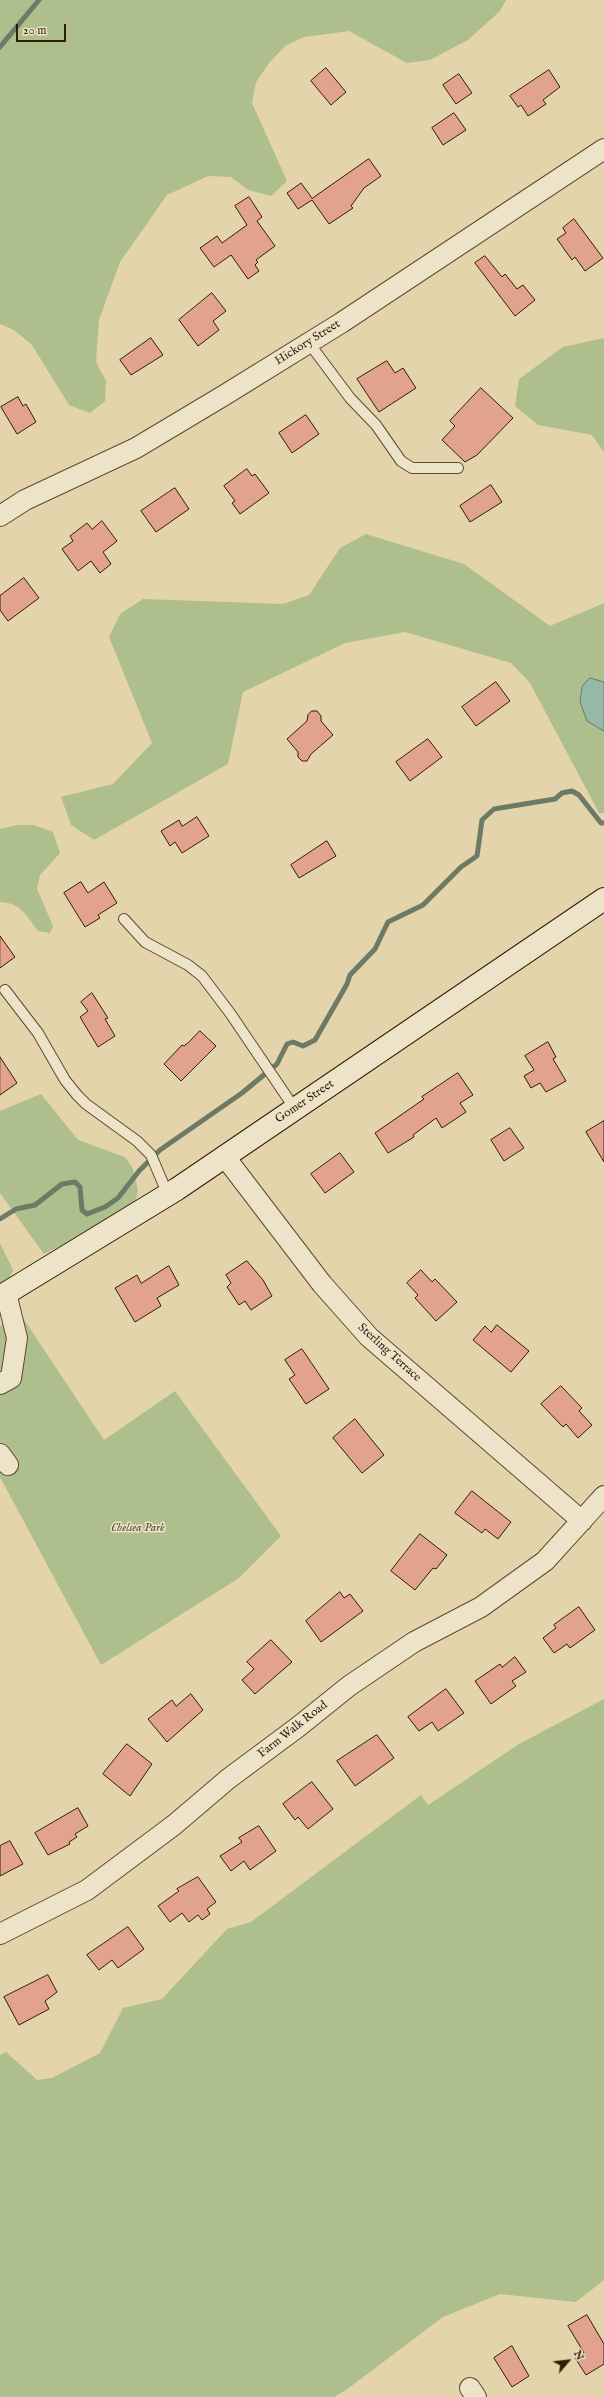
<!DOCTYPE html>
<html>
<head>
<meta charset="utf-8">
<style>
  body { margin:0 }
  #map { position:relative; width:604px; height:2397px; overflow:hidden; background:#e4d4ab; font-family:"IM FELL English",serif }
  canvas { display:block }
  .north { position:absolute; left:548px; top:2341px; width:40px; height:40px; -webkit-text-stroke:3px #ede3c8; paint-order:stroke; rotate:62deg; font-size:11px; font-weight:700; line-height:16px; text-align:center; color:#321c05 }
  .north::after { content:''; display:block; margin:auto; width:14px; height:18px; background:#321c05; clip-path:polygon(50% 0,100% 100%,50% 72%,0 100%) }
  .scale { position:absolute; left:16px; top:24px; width:50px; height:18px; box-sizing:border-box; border:2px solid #321c05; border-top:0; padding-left:5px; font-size:12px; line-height:14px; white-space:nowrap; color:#321c05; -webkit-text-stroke:3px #ede3c8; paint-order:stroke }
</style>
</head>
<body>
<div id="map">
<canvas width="604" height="2397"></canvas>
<div class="north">N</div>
<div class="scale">20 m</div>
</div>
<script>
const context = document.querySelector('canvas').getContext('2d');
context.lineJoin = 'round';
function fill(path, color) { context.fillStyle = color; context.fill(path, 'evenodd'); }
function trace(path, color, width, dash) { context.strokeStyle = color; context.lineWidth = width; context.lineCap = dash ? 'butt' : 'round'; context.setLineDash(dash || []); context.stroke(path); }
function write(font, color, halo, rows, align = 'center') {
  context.font = font + ' "IM FELL English",serif'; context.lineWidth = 3; context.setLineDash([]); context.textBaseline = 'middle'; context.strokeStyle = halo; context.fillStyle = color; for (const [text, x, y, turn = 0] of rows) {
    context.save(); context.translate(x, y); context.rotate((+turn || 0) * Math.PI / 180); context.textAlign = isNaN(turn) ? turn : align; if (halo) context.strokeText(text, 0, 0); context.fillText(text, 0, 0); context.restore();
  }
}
const green = new Path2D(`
  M0,0H506L500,11L468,40L430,60L407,63L349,31L304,37L285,46L269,63L256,82L252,103L287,181L271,196L248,190L231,177L208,176L167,195L120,262L99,320L96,362L106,381L105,401L90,413L69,405L32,345L14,330L0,324Z
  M604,338V452L592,435L538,425L515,406L519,379L563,347Z
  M366,534L464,564L550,626L604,603V813H599L530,683L511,663L405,632L345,643L243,692L228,764L94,840L71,825L61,797L113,784L152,743L109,637L120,614L143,599L283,604L309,595L340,548Z
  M17,825H34L53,832L60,853L40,875L37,889L53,926L50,933L38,931C27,916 20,902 0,902V829Z
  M41,1094L78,1140L125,1157L133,1169L138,1191L136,1199L117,1218L44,1254L0,1193V1111Z
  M0,1243L13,1270L7,1283L0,1289Z
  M19,1312L104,1440L175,1391L281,1536L239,1578L101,1665L0,1477V1326Z
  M604,1699V2280L576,2302L500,2294L443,2317L346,2390L334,2397H0V2055L6,2052L37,2080L52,2078L100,2053L123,2008L162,1999L227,1929L251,1922L421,1795L428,1805L519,1744Z`);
const water = new Path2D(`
  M590,678L604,682V731L587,721L580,702L582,687Z`);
const stream = new Path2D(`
  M0,47L39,0
  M0,1219L16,1209L35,1205L62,1184L75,1182L80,1187L82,1210L87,1214L105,1207L118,1198L139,1171L160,1150L242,1093L277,1064L287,1044L293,1042L303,1046L315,1040L347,984L350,975L375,949L388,922L423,905L461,867L477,856L482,820L494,809L555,799L562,793L572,791L579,795L601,823H604`);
const building = new Path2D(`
  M326,68L346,92L331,105L311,81Z
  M549,70L560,87L543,100L546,104L528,116L521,105L518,107L510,96Z
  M459,74L472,93L456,104L443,85Z
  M454,113L466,130L443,145L432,128Z
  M369,159L381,176L364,188L351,206L353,208L329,224L312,200L298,209L287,193L301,183L312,198Z
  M249,197L262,217L257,221L275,246L256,260L258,262L255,265L259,271L248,279L231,255L214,267L200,248L217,236L222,243L247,225L235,206Z
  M574,219L603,258L585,271L575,257L572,260L557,239L566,233L563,228Z
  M485,256L502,277L505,274L517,289L523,285L535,300L515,316L475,263Z
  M212,293L226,311L213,321L219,330L198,346L179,320Z
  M151,338L163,355L131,375L120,360Z
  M387,361L395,373L403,368L416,388L379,412L357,379Z
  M481,388L513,418L477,455L465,462L442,440L455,426L450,421Z
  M18,397L23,406L26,404L36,422L17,434L1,407Z
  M306,415L319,434L292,453L279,433Z
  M247,469L252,476L255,474L269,493L240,514L232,503L235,501L224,486Z
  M491,485L502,502L470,522L460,506Z
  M175,488L189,509L156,532L141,511Z
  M102,521L117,541L103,552L111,564L100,573L91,561L78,571L62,549L73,541L70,536L87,523L92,529Z
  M24,578L39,598L8,621L0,610V596Z
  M496,682L510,701L476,726L462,707Z
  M312,711H317L321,716V721L333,735L311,754L307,761H302L298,757V752L287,739L307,721L308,715Z
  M428,739L442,757L410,781L396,762Z
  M197,817L209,836L182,853L175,842L170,846L161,831L179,820L182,826Z
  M327,841L336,856L299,878L291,865Z
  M81,882L88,893L104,882L117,903L98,915L100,918L85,927L64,893Z
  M0,936L15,957L0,968Z
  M92,993L108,1018L105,1019L115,1036L98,1047L80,1017L88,1011L81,1002Z
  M200,1031L216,1046L181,1081L164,1064L182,1045L184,1046L189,1042Z
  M548,1042L556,1057L553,1059L566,1081L546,1092L540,1083L531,1088L524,1076L534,1070L525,1056Z
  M0,1057L17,1083L0,1095Z
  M458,1073L473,1095L460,1103L466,1112L442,1128L436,1118L413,1135L414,1137L388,1153L375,1133L424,1099L422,1097Z
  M604,1121V1162L586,1132Z
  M510,1128L524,1148L504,1161L491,1140Z
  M340,1153L354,1172L325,1193L311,1174Z
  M247,1261L263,1280L272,1296L251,1310L245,1301L239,1305L227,1287L231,1283L226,1275Z
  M169,1266L179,1285L157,1298L161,1306L135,1322L115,1288L137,1275L141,1283Z
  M421,1270L432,1282L435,1279L457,1302L436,1321L415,1298L418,1295L407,1283Z
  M497,1325L529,1351L511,1372L473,1340L485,1326L491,1332Z
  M302,1349L329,1389L306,1404L289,1379L295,1375L285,1360Z
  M561,1386L582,1408L579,1411L592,1425L578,1438L566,1424L563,1427L541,1404Z
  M355,1419L384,1455L362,1473L333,1438Z
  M472,1491L511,1522L498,1539L485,1529L482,1533L455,1513Z
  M420,1534L447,1555L436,1569L433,1568L415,1590L391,1571Z
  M340,1592L344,1598L350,1594L363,1611L321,1642L306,1621Z
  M579,1607L595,1630L570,1648L567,1644L554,1653L543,1638L556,1628L554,1625Z
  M271,1640L292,1662L255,1694L242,1680L254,1669L247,1662Z
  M515,1657L526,1672L512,1681L516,1686L491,1704L475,1681L500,1664L502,1667Z
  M446,1689L464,1713L438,1731L432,1722L419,1731L408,1717Z
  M191,1694L203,1710L167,1742L148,1719L172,1700L176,1706Z
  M377,1735L394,1758L355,1786L337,1761Z
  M127,1744L152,1764L130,1796L103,1774Z
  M312,1782L333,1809L308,1829L298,1817L295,1820L283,1804Z
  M78,1808L88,1826L75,1834L77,1837L69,1842L70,1844L48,1855L35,1833Z
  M259,1826L276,1851L250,1870L244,1861L231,1871L220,1856L242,1842L239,1838Z
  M10,1841L23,1864L0,1876V1846Z
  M198,1877L216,1902L207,1909L210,1914L202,1920L198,1915L189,1922L182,1913L170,1922L158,1906L179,1891L177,1889Z
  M128,1927L144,1949L118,1968L112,1960L99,1970L87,1955Z
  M48,1975L57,1992L45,2001L49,2009L19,2025L4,1997Z
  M587,2315L604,2344V2364L586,2375L575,2358L584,2353L568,2326Z
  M512,2346L529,2376L512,2387L494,2358Z`);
const lane = new Path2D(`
  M309,343L350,398L376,425L401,461L412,468H458
  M124,919L145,942L188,965L202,976L230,1013L295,1109
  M5,990L38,1033L65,1080L77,1095L86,1104L137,1141L151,1155L168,1195`);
const street = new Path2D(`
  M0,516L25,500L136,448L223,396L341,323L604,149
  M225,1157L322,1284L369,1337L582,1521
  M0,1384L11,1378L17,1338L6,1293
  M0,1454L8,1465
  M0,1934L87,1890L174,1825L228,1779L298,1727L349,1686L414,1642L481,1607L545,1561L604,1496
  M470,2388L476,2397`);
const secondary = new Path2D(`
  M0,1297L177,1189L604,899`);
const streetNames = [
  ["Hickory Street",308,343,-32],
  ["Gomer Street",305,1102,-34],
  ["Sterling Terrace",389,1353,42],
  ["Farm Walk Road",293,1730,-38]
];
const parkNames = [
  ["Chelsea Park",138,1529]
];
fill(green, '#aebe8d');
fill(water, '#95b8a7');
trace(water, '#6d7a66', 1);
trace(stream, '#6d7a66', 5);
fill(building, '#e1a38f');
trace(building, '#321c05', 1);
trace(lane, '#5e4a2e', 12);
trace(street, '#5e4a2e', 22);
trace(secondary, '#321c05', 24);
trace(lane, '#ede3c8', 10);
trace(street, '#ede3c8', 20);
trace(secondary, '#ede3c8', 22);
write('12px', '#321c05', '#ede3c8', streetNames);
write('italic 12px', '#574d2e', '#ede3c8', parkNames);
</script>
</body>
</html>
